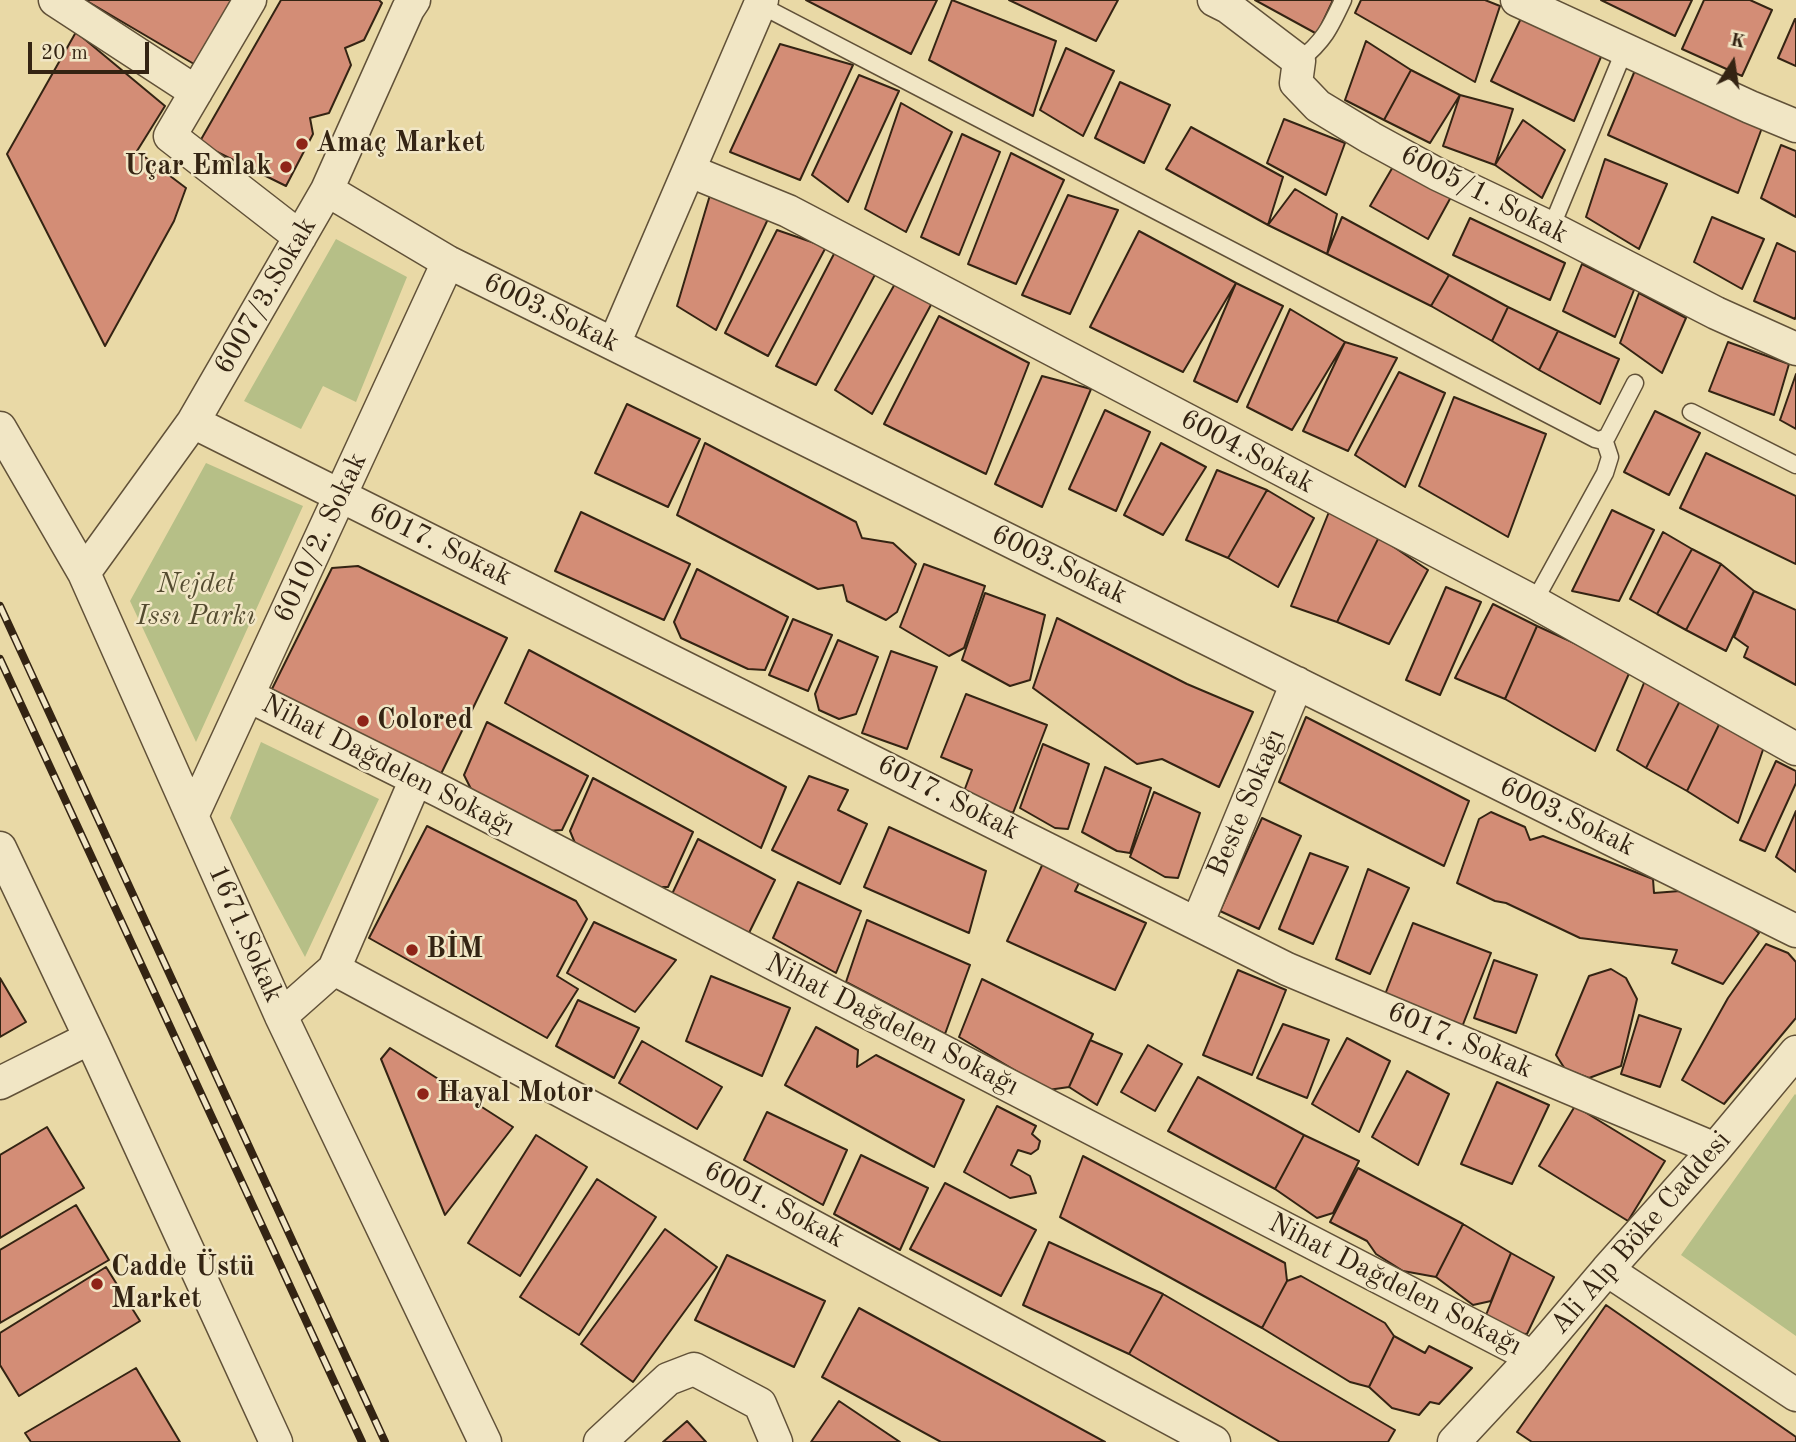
<!DOCTYPE html>
<html>
<head>
<meta charset="utf-8">
<style>
  body { margin:0 }
  #map { position:relative; width:1796px; height:1442px; overflow:hidden; background:#e9d9a6; font-family:"Old Standard TT",serif }
  canvas { display:block }
  .north { position:absolute; left:1698px; top:28px; width:70px; height:70px; -webkit-text-stroke:5px #f1e6c5; paint-order:stroke; rotate:12deg; font-size:19px; font-weight:700; line-height:28px; text-align:center; color:#342413 }
  .north::after { content:''; display:block; margin:auto; width:24px; height:32px; background:#342413; clip-path:polygon(50% 0,100% 100%,50% 72%,0 100%) }
  .scale { position:absolute; left:28px; top:42px; width:121px; height:32px; box-sizing:border-box; border:4px solid #342413; border-top:0; padding-left:9px; font-size:21px; line-height:24px; white-space:nowrap; color:#342413; -webkit-text-stroke:5px #f1e6c5; paint-order:stroke }
</style>
</head>
<body>
<div id="map">
<canvas width="1796" height="1442"></canvas>
<div class="north">K</div>
<div class="scale">20 m</div>
</div>
<script>
const context = document.querySelector('canvas').getContext('2d');
context.lineJoin = 'round';
function fill(path, color) { context.fillStyle = color; context.fill(path, 'evenodd'); }
function trace(path, color, width, dash) { context.strokeStyle = color; context.lineWidth = width; context.lineCap = dash ? 'butt' : 'round'; context.setLineDash(dash || []); context.stroke(path); }
function write(font, color, halo, rows, align = 'center') {
  context.font = font + ' "Old Standard TT",serif'; context.lineWidth = 5; context.setLineDash([]); context.textBaseline = 'middle'; context.strokeStyle = halo; context.fillStyle = color; for (const [text, x, y, turn = 0] of rows) {
    context.save(); context.translate(x, y); context.rotate((+turn || 0) * Math.PI / 180); context.textAlign = isNaN(turn) ? turn : align; if (halo) context.strokeText(text, 0, 0); context.fillText(text, 0, 0); context.restore();
  }
}
const green = new Path2D(`
  M336,239L407,277L356,402L323,386L301,429L244,401Z
  M206,463L303,506L196,742L130,601Z
  M261,742L379,799L305,957L230,818Z
  M1795,1094L1796,1095V1336L1681,1255Z`);
const building = new Path2D(`
  M85,0H232L194,64Z
  M281,0H379L382,3L364,40L345,48L351,65L329,113L310,118L313,134L286,186L199,143Z
  M806,0H937L911,54Z
  M952,0L1056,41L1033,116L929,60Z
  M1009,0H1118L1096,41Z
  M1255,0H1333L1317,34Z
  M1361,0H1485L1500,6L1475,82L1355,13Z
  M1601,0H1692L1675,36Z
  M1704,0H1750L1772,10L1742,76L1682,49Z
  M1525,10L1606,45L1574,121L1491,81Z
  M1795,19H1796V66L1778,58Z
  M76,32L165,106L137,151L186,188L174,221L105,346L7,154Z
  M1366,41L1411,70L1384,120L1345,100Z
  M780,44L853,65L800,180L730,152Z
  M1066,48L1114,71L1083,136L1040,110Z
  M1636,68L1763,125L1738,193L1608,135Z
  M1411,70L1460,95L1430,143L1384,120Z
  M859,75L899,91L848,202L812,175Z
  M1120,82L1170,105L1144,163L1095,138Z
  M1460,95L1513,109L1495,165L1443,146Z
  M901,103L952,132L906,232L865,209Z
  M1284,119L1345,143L1326,195L1267,163Z
  M1523,120L1565,150L1542,198L1495,165Z
  M1191,127L1283,177L1268,225L1166,169Z
  M962,134L1000,152L959,255L921,237Z
  M1781,145L1796,151V217L1761,198Z
  M1011,153L1064,180L1016,284L968,264Z
  M1605,159L1667,184L1639,249L1586,217Z
  M1394,165L1451,197L1428,239L1370,206Z
  M1295,189L1337,214L1327,254L1268,225Z
  M710,195L768,219L716,330L677,306Z
  M1068,195L1118,210L1070,314L1022,295Z
  M1342,217L1449,275L1431,306L1327,254Z
  M1712,217L1764,239L1742,289L1694,262Z
  M1470,218L1565,263L1550,300L1453,255Z
  M777,230L826,247L768,356L725,333Z
  M1139,231L1236,283L1183,372L1090,327Z
  M1777,243L1796,252V316L1795,319L1754,301Z
  M836,250L878,269L816,385L776,366Z
  M1582,264L1634,290L1615,337L1563,311Z
  M1449,275L1508,307L1492,341L1431,306Z
  M896,282L932,303L872,414L835,390Z
  M1236,283L1283,306L1237,402L1194,381Z
  M1639,293L1686,318L1662,373L1620,343Z
  M1508,307L1558,331L1539,370L1492,341Z
  M1290,309L1345,342L1292,430L1247,407Z
  M939,316L1029,363L986,474L884,424Z
  M1558,331L1619,359L1600,404L1539,370Z
  M1345,342L1397,358L1348,451L1303,431Z
  M1728,342L1789,364L1774,415L1709,391Z
  M1399,372L1445,393L1405,487L1355,455Z
  M1796,374V429L1780,420Z
  M1042,376L1091,389L1042,507L995,484Z
  M1454,397L1546,434L1508,537L1419,486Z
  M627,404L700,439L668,507L595,473Z
  M1105,410L1150,432L1116,511L1069,489Z
  M1655,411L1700,433L1669,495L1624,472Z
  M705,443L856,522L862,538L893,543L916,564L897,612L886,620L847,601L843,585L818,589L677,515Z
  M1161,443L1206,467L1163,535L1124,515Z
  M1706,453L1796,496V564L1680,508Z
  M1217,470L1267,490L1228,558L1186,540Z
  M1267,490L1314,518L1278,587L1228,558Z
  M1331,507L1379,537L1337,622L1291,606Z
  M1612,510L1654,530L1619,601L1572,591Z
  M581,512L690,564L664,620L555,571Z
  M1663,532L1692,549L1657,614L1630,599Z
  M1379,537L1428,570L1389,644L1337,622Z
  M1692,549L1721,564L1686,630L1657,614Z
  M924,564L985,586L964,648L949,656L900,627Z
  M1721,564L1754,591L1726,651L1686,630Z
  M358,566L507,638L440,776L270,693L332,568Z
  M697,569L788,617L765,670L748,669L681,638L674,622Z
  M1446,587L1481,602L1440,695L1406,680Z
  M1754,591L1796,610V685L1744,657L1748,647L1734,637Z
  M985,593L1045,615L1030,680L1010,686L962,660Z
  M1493,604L1537,626L1505,699L1455,678Z
  M1057,618L1187,684L1253,712L1219,787L1162,759L1137,764L1033,688Z
  M793,619L832,635L808,691L769,675Z
  M1537,626L1631,669L1595,751L1505,699Z
  M838,640L878,657L856,714L839,719L819,710L815,694Z
  M529,650L786,787L761,848L505,703Z
  M891,651L937,667L907,749L862,733Z
  M1650,668L1686,689L1646,768L1617,750Z
  M1686,689L1726,710L1687,791L1646,768Z
  M966,694L1047,725L1013,813L963,794L972,770L941,757Z
  M1726,710L1768,735L1738,823L1687,791Z
  M1306,717L1469,801L1444,866L1279,782Z
  M487,722L588,776L562,830L547,831L472,791L464,775Z
  M1043,744L1089,764L1068,829L1055,828L1020,808Z
  M1776,761L1796,771V783L1765,851L1740,840Z
  M1105,767L1151,788L1130,853L1117,851L1082,832Z
  M809,776L848,790L838,810L867,824L840,884L772,850Z
  M593,778L693,832L668,887H653L577,848L570,831Z
  M1154,792L1200,813L1178,878L1165,877L1130,857Z
  M1796,811V872L1776,857Z
  M1491,812L1525,827L1530,840L1543,836L1653,879L1654,893L1680,891L1735,913L1759,933L1723,984L1672,963L1677,950L1580,938L1506,903L1495,901L1457,883L1479,819Z
  M1262,818L1301,836L1259,929L1220,911Z
  M427,826L576,901L587,919L557,976L578,989L547,1038L369,938Z
  M889,827L986,871L969,933L864,887Z
  M698,839L775,880L747,937L672,894Z
  M1310,853L1348,867L1313,944L1279,929Z
  M1045,859L1082,877L1075,891L1146,923L1115,990L1007,941Z
  M1368,869L1409,888L1370,974L1336,959Z
  M798,882L861,911L836,973L773,938Z
  M867,920L970,965L945,1034L846,982Z
  M594,922L676,960L635,1012L567,973Z
  M1413,923L1491,953L1462,1027L1384,997Z
  M1766,944L1788,953L1796,962V1018L1724,1104L1682,1080L1728,998Z
  M1494,960L1537,975L1516,1033L1474,1018Z
  M1611,969L1626,978L1637,999L1621,1066L1589,1078L1565,1069L1556,1055L1589,976Z
  M1238,970L1286,990L1252,1075L1203,1055Z
  M711,976L790,1008L762,1076L686,1041Z
  M0,978L26,1022L0,1037Z
  M982,979L1093,1034L1069,1087L1048,1090L959,1037Z
  M578,1000L639,1028L614,1078L556,1046Z
  M1639,1015L1681,1029L1660,1087L1621,1074Z
  M1283,1024L1329,1040L1307,1098L1257,1078Z
  M816,1027L858,1050L857,1067L876,1055L964,1100L934,1167L785,1085Z
  M1347,1038L1390,1061L1359,1132L1312,1104Z
  M1090,1040L1122,1054L1097,1105L1069,1087Z
  M642,1041L722,1087L697,1129L619,1083Z
  M1148,1045L1182,1064L1155,1111L1121,1092Z
  M390,1048L513,1127L445,1215L381,1059Z
  M1407,1071L1449,1094L1418,1165L1372,1137Z
  M1198,1077L1304,1135L1275,1189L1168,1131Z
  M1497,1082L1549,1105L1512,1184L1461,1164Z
  M997,1106L1036,1126L1032,1134L1040,1141L1038,1149L1031,1154L1018,1150L1011,1165L1030,1176L1036,1193L1010,1198L964,1172Z
  M1575,1106L1665,1161L1628,1221L1539,1166Z
  M767,1112L847,1150L823,1205L744,1160Z
  M47,1127L84,1188L0,1238V1155Z
  M536,1135L587,1167L520,1276L468,1243Z
  M1304,1135L1359,1161L1333,1213L1317,1218L1275,1189Z
  M861,1155L928,1188L900,1250L834,1214Z
  M1083,1156L1285,1263L1287,1281L1262,1328L1060,1217Z
  M1358,1168L1463,1224L1436,1277L1403,1271L1376,1254L1367,1241L1330,1222Z
  M597,1179L656,1217L579,1335L520,1297Z
  M945,1183L1036,1230L1001,1296L910,1249Z
  M76,1205L109,1260L0,1323V1250Z
  M1463,1224L1511,1253L1491,1301L1473,1305L1436,1277Z
  M665,1229L717,1267L633,1382L581,1344Z
  M1049,1242L1163,1294L1129,1354L1023,1305Z
  M1511,1253L1554,1277L1527,1334L1507,1333L1486,1315Z
  M727,1255L825,1301L794,1367L695,1320Z
  M106,1267L140,1321L19,1396L0,1365V1333Z
  M1301,1276L1385,1323L1394,1336L1369,1387L1350,1382L1262,1328L1287,1281Z
  M1163,1294L1395,1430L1388,1442H1280L1129,1354Z
  M1606,1305L1796,1437V1442H1532L1517,1432Z
  M859,1308L1105,1442H941L822,1377Z
  M1394,1336L1425,1353L1429,1346L1472,1368L1439,1404L1430,1402L1419,1415L1392,1408L1369,1387Z
  M136,1368L180,1442H31L25,1433Z
  M839,1401L900,1442H811Z
  M687,1421L706,1442H663Z`);
const lane = new Path2D(`
  M760,5L1595,439L1599,440L1607,437L1635,383
  M1299,61C1324,41 1330,28 1343,0
  M1551,228L1625,49
  M1691,412L1796,465
  M1534,602L1605,473L1610,457L1604,439`);
const street = new Path2D(`
  M55,0L196,92
  M250,0L170,136L300,237
  M1214,0L1228,7L1299,61L1296,83L1318,106L1371,138L1437,174L1551,228L1716,313L1796,349
  M1517,0L1750,107L1796,126
  M690,171L788,211L1534,602L1796,749
  M327,190L448,262L1796,931
  M614,344L762,0
  M193,422L1287,969L1715,1149
  M0,428L84,573L281,1016L485,1442
  M84,573L193,422L327,190L408,9L414,0
  M249,696L442,792L1533,1357
  M193,814L448,262
  M0,848L94,1046L276,1442
  M1197,924L1297,683
  M334,969L1214,1442
  M281,1016L334,969L416,779
  M0,1083L90,1038
  M1607,1270L1796,1395
  M600,1442L668,1379L694,1369L760,1404L776,1442
  M1454,1442L1533,1357L1607,1270L1715,1149L1796,1052`);
const rail = new Path2D(`
  M0,606L385,1442
  M0,659L362,1442`);
const markers = [
  [302,144,7,"#8f2418"],
  [286,167,7,"#8f2418"],
  [363,721,7,"#8f2418"],
  [412,950,7,"#8f2418"],
  [423,1094,7,"#8f2418"],
  [97,1284,7,"#8f2418"]
];
const poiNames = [
  ["Amaç Market",316,144],
  ["Uçar Emlak",272,167,"right"],
  ["Colored",377,721],
  ["BİM",426,950],
  ["Hayal Motor",437,1094],
  ["Cadde Üstü",111,1268],
  ["Market",111,1300]
];
const streetNames = [
  ["6005/1. Sokak",1484,195,27],
  ["6007/3.Sokak",266,296,-60],
  ["6003.Sokak",551,313,26],
  ["6004.Sokak",1247,452,28],
  ["6010/2. Sokak",321,538,-65],
  ["6017. Sokak",440,545,26],
  ["6003.Sokak",1059,565,26],
  ["Nihat Dağdelen Sokağı",388,766,27],
  ["6017. Sokak",948,798,27],
  ["Beste Sokağı",1247,803,-67],
  ["6003.Sokak",1567,817,26],
  ["1671.Sokak",245,934,66],
  ["Nihat Dağdelen Sokağı",892,1025,27],
  ["6017. Sokak",1460,1041,23],
  ["6001. Sokak",774,1205,28],
  ["Ali Alp Böke Caddesi",1641,1233,-49],
  ["Nihat Dağdelen Sokağı",1395,1285,27]
];
const parkNames = [
  ["Nejdet",196,585],
  ["Issı Parkı",196,617]
];
fill(green, '#b6bf87');
fill(building, '#d38d76');
trace(building, '#342413', 2);
trace(lane, '#615138', 19);
trace(street, '#615138', 35);
trace(lane, '#f1e6c5', 16);
trace(street, '#f1e6c5', 32);
trace(rail, '#342413', 8);
trace(rail, '#f1e6c5', 5, [16]);
for (const [x, y, r, color] of markers) { const dot = new Path2D(); dot.arc(x, y, r, 0, 2 * Math.PI); context.fillStyle = color; context.fill(dot); trace(dot, '#f1e6c5', 2.5); }
write('bold 28px', '#342413', '#f1e6c5', poiNames, 'left');
write('28px', '#342413', '#f1e6c5', streetNames);
write('italic 28px', '#544b30', '#f1e6c5', parkNames);
</script>
</body>
</html>
